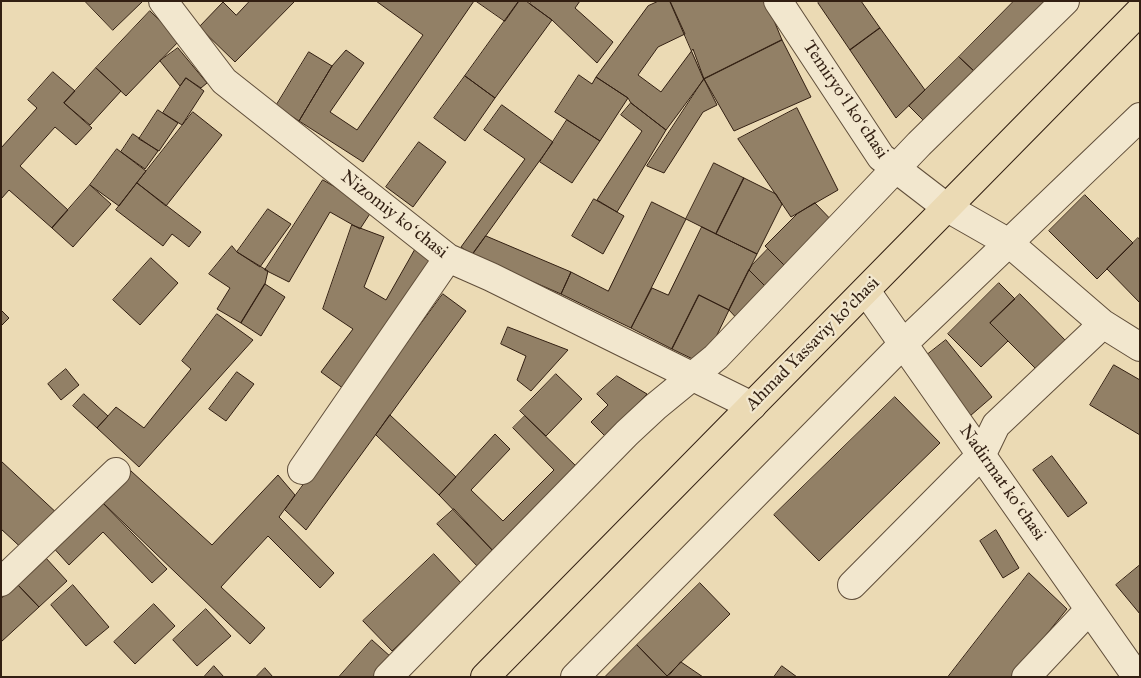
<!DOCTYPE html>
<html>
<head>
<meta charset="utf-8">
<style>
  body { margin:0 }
  #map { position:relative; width:1141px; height:678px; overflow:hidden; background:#ebdab4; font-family:"IM FELL Great Primer",serif }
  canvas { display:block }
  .frame { position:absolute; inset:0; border:2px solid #321f12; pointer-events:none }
</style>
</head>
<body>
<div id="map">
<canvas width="1141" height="678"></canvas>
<div class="frame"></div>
</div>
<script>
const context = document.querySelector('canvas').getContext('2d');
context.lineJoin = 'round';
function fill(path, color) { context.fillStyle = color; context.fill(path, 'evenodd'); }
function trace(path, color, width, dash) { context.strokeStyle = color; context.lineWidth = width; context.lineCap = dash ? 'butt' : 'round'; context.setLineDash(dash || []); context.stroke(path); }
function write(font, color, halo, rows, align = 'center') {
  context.font = font + ' "IM FELL Great Primer",serif'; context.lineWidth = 4.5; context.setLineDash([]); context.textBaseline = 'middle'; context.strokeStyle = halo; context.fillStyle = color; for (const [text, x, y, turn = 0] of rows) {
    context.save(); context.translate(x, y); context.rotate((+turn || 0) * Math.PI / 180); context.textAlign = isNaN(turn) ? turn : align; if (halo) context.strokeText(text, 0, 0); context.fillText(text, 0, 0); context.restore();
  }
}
const building = new Path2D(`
  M85,1H143L113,30Z
  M250,1H295L235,62L199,27L223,2L236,15Z
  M474,1L363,162L299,121L332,66L346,50L364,63L330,112L357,130L423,35L376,1Z
  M476,1H519L505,21Z
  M519,1H526L552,20L495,98L465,76Z
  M531,1H580L575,8L613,42L597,63L552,20L530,4Z
  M659,1H670L685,34L658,47L638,75L661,92L693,49L704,79L666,130L631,103L628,98L596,77L648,6Z
  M670,1H766L782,40L704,79Z
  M820,1H861L880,28L850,50L818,3Z
  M1014,1H1046L975,72L959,57Z
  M150,11L180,40L126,96L96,68Z
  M880,28L925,90L896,118L850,50Z
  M782,40L811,97L734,131L704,79Z
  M178,48L207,83L201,88L186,78L180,86L160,61Z
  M309,52L332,66L299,121L276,106Z
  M959,57L975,72L925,122L909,106Z
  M96,68L121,91L90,125L64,103Z
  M53,72L75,91L64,103L92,128L76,145L55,127L20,166L68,210L52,228L9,190L1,199V148L37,108L28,100Z
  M579,75L592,84L596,77L628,98L600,141L555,112Z
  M465,76L495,98L465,141L434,118Z
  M186,78L204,91L182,125L163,113Z
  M704,79L717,105L703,112L664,173L647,166Z
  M631,103L666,130L617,212L597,200L642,131L621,115Z
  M502,105L553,142L472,255L461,247L525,159L484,130Z
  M797,108L838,190L791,217L738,139Z
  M158,110L178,123L159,151L139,139Z
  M193,112L222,135L166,206L137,183Z
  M567,120L600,141L572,183L540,162Z
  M133,134L158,151L145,169L121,152Z
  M419,142L446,162L413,207L386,187Z
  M117,149L146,171L119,206L90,185Z
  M714,163L744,178L716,234L686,219Z
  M744,178L776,194L782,204L757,254L716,234Z
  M323,180L373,209L360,229L330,212L289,282L265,270Z
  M137,183L201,232L189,247L172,234L163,246L116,210Z
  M90,185L111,204L73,247L52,228Z
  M1085,195L1133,243L1097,279L1049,231Z
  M594,199L624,216L603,254L572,236Z
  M652,202L686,219L631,328L561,294L571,272L608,291Z
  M815,203L838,227L792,273L765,246L797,214Z
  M268,209L291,224L260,267L237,252Z
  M352,225L384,237L364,287L386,300L415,249L437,259L344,389L321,372L353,329L323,309Z
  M702,227L757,254L729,310L699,295L672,349L631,328L652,288L668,295Z
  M486,236L571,272L561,294L472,255Z
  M1138,238L1140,239V303L1107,269Z
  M232,246L237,252L268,271L265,284L241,323L217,309L230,288L209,274Z
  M768,249L790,271L770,291L749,270L752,265Z
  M151,258L178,283L140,325L113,300Z
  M749,270L770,291L741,323L729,310Z
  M999,283L1015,299L990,323L1008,341L981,367L948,334Z
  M265,284L285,297L261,336L241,323Z
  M443,294L466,311L306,530L285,510Z
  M1020,294L1067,342L1038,371L990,323Z
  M699,295L729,310L703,364L672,349Z
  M1,310L9,318L1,326Z
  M217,314L253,340L139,467L97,428L116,407L144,428L191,369L182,361Z
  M508,327L568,350L531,391L517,380L526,356L501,344Z
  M946,340L992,397L970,416L923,358Z
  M1114,365L1140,380V435L1090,405Z
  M66,369L79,385L61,400L48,384Z
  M237,372L254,384L226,421L209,409Z
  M556,374L582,399L546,436L520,411Z
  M617,376L647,394L605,436L591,422L608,405L597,394Z
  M84,394L108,416L97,428L73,406Z
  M895,397L940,443L819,561L774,515Z
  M390,415L456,477L439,495L376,435Z
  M525,416L579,469L495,553L439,495L495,434L510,449L471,490L503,521L554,470L513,428Z
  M1052,456L1087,503L1068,517L1033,470Z
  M1,461L60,516L27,553L1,529Z
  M131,471L212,545L278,475L295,495L279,517L334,573L320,588L268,536L221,587L265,628L250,644L103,503Z
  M98,498L167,569L152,583L103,532L69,565L50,544Z
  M454,509L495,553L479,568L437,524Z
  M996,530L1019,568L1003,578L980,541Z
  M434,554L462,584L392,651L363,621Z
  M45,557L67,581L39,607L17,584Z
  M1140,565V614L1116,585Z
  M1029,573L1067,609L1012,677H948Z
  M700,583L730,614L667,676L637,645Z
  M17,584L39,607L1,642V599Z
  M73,585L109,627L86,646L51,605Z
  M154,604L175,626L135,664L114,642Z
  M206,609L231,636L197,666L173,640Z
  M372,640L391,657L373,677H339Z
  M637,645L668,677H605Z
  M681,662L703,677H668Z
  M214,666L224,677H204Z
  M782,666L797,677H774Z
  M265,668L273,677H256Z`);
const minor = new Path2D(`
  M163,1L224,81L448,258L491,277L752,406
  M778,1L881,157L946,207L1009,243L1103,324L1140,347
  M866,291L1137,677
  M302,470L448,258
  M1,582L116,472
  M852,585L982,454L996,425L1103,324
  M388,677L627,433L655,407L716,357L919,144L1065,1
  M575,677L903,344L1140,117
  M1026,677L1089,610`);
const major = new Path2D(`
  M485,677L1140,11`);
const streetNames = [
  ["Temiryoʻl koʻchasi",845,100,56],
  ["Nizomiy koʻchasi",394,215,38],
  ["Ahmad Yassaviy ko'chasi",813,344,-45],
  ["Nadirmat koʻchasi",1002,483,55]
];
fill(building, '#928066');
trace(building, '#321f12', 1);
trace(minor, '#604e3a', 30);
trace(major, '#321f12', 30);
trace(minor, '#f2e7ce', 28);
trace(major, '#ebdab4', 28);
write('18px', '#321f12', '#f2e7ce', streetNames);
</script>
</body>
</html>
